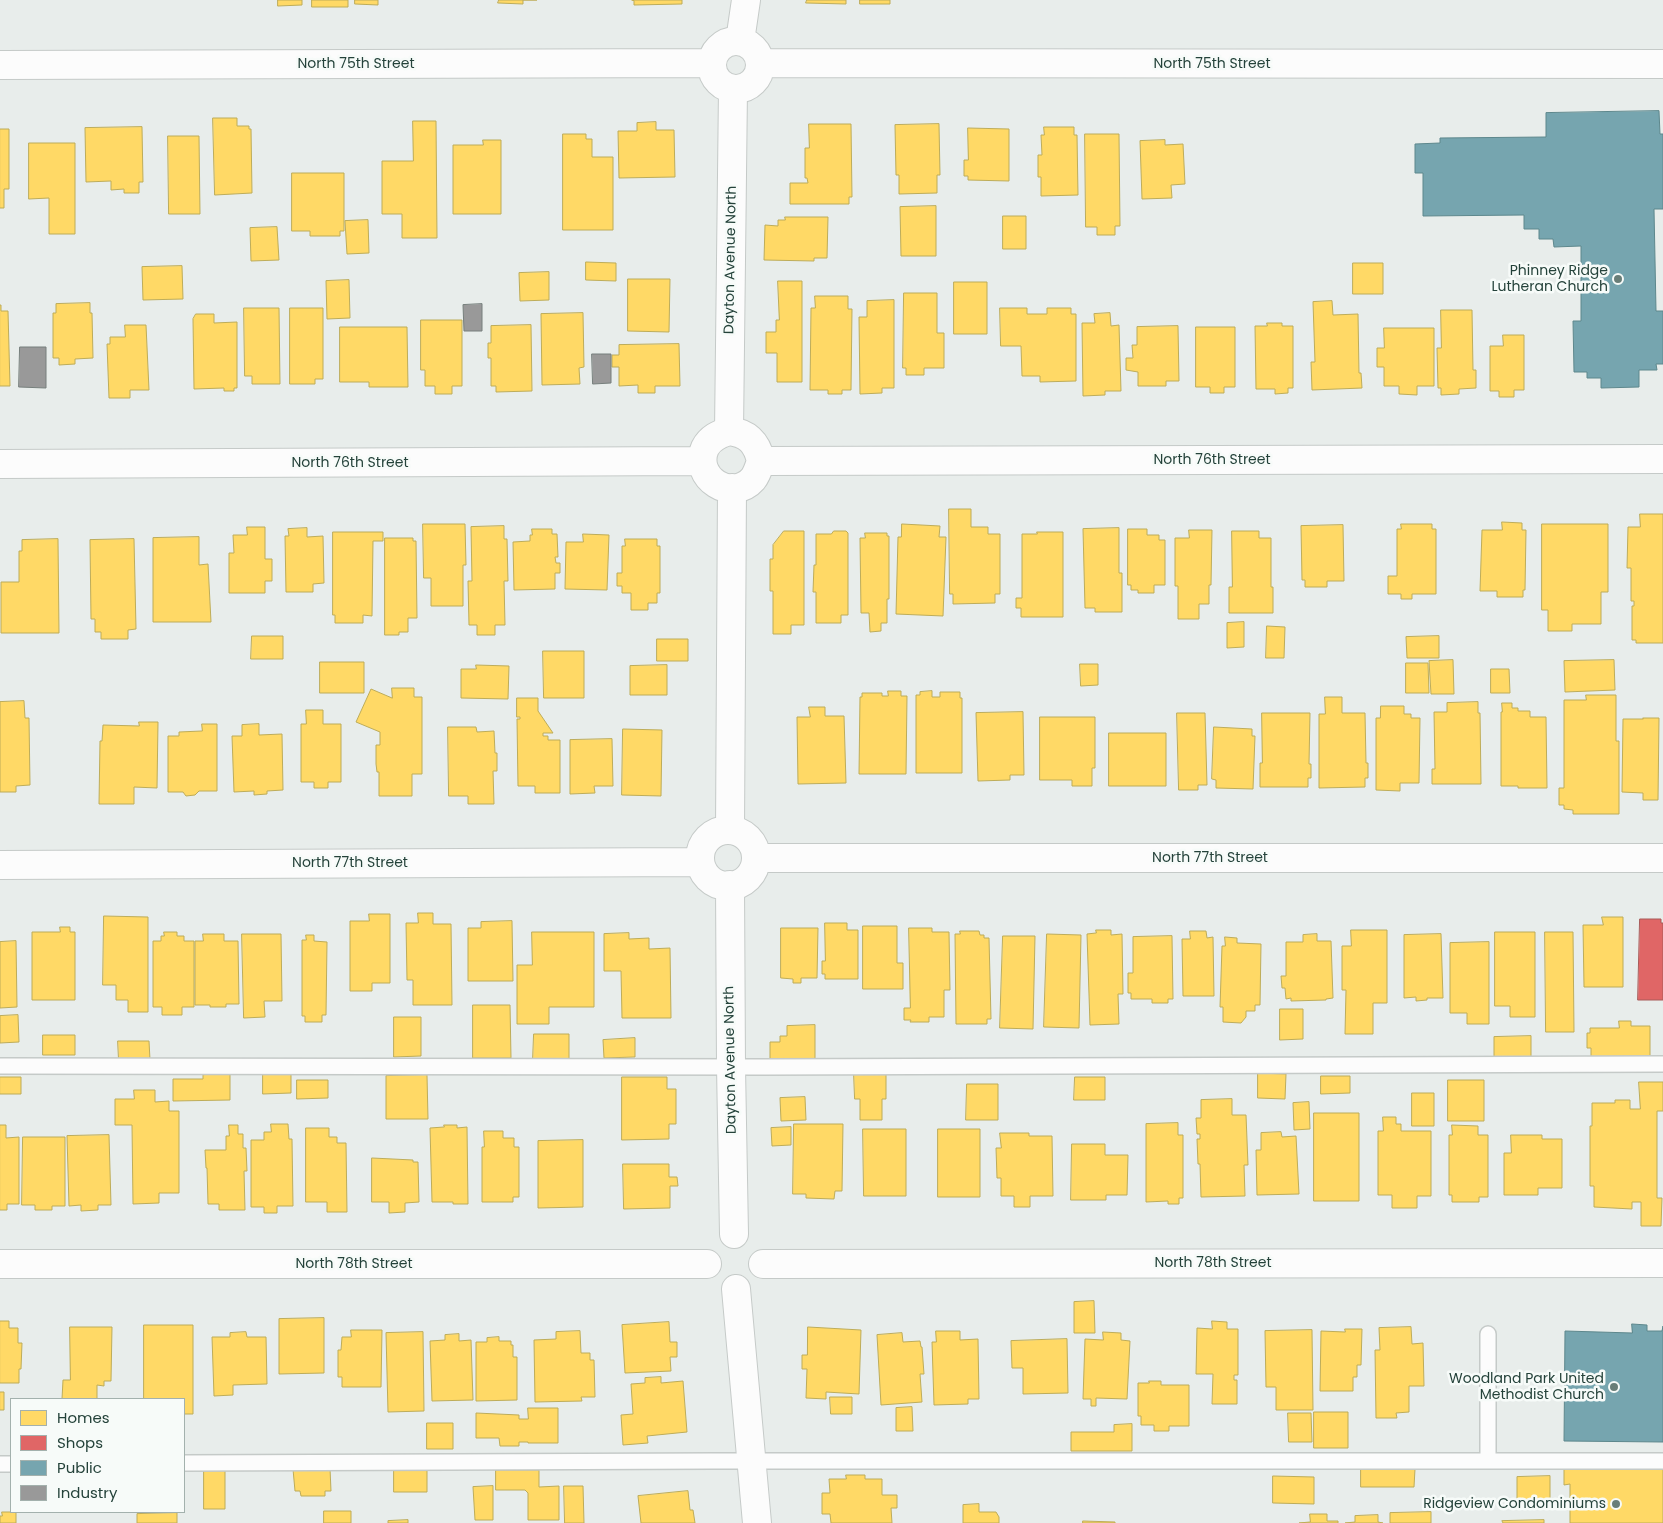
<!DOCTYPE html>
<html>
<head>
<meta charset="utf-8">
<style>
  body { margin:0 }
  #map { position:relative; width:1663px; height:1523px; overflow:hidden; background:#e8edeb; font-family:Poppins,sans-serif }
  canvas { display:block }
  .legend { position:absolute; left:10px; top:1398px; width:175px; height:115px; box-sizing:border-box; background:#f7fbf9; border:1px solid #a3b1ad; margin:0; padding:6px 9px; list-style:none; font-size:15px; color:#24423a }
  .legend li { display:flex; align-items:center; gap:10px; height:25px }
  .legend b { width:25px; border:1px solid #a3b1ad }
</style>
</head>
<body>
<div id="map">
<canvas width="1663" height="1523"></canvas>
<ul class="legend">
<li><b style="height:14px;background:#ffd966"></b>Homes</li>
<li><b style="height:14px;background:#e06666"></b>Shops</li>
<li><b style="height:14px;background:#76a5af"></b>Public</li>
<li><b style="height:14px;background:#999"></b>Industry</li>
</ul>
</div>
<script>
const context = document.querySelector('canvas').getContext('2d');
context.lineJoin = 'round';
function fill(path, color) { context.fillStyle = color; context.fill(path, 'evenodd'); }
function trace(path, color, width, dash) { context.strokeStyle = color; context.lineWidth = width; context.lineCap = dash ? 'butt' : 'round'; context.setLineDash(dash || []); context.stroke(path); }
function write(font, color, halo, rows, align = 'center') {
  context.font = font + ' Poppins,sans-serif'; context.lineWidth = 5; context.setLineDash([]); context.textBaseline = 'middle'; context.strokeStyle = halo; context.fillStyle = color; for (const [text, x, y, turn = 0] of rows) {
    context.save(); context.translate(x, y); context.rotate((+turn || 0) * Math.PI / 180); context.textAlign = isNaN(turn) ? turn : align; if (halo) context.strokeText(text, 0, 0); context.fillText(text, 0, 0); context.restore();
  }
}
const homes = new Path2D(`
  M278,0H302V5L278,6Z
  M312,0H348V7H312Z
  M355,0H378V5L355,4Z
  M499,0H537H523V4L498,3Z
  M632,0H682V4L634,5V1Z
  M807,0H846V4L806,3Z
  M860,0H890V4H860Z
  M213,118H237V126H249V129H251L252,193L215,195Z
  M413,121H436L437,238H402V214H382V161H413Z
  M656,122V130H674L675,177L619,178L618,131H637V123Z
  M809,124H851L852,197H849V204H790V183H808L807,178H805V148H809Z
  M939,124L940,175H937V193L899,194V175H896L895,125Z
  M142,127L143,182H139V193H124V189L111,190V181L86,182L85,128Z
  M1044,127H1074V135H1077L1078,195L1041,196V177H1038V155H1042L1041,135H1044Z
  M968,128L1009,129V181L968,180V176H964V160H968Z
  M0,129H9V189H4V208H0Z
  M563,134H586V139H592V157H613V230H563Z
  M1085,134H1119L1120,226H1115V235H1097V227H1086Z
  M168,136H199L200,214H169Z
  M483,140H501V214H453V145H483Z
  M1165,140V145L1183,144L1185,184L1171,185L1172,198L1142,199L1140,141Z
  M29,143H75V234H49V198L29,199Z
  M292,173H344V231H340V236H310V231H292Z
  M936,206V256H901L900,207Z
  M1003,216H1026V249H1003Z
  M785,217H828L827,258H814V261L764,260L765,225L778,226V220H785Z
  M368,220L369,253L347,254L345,221Z
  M277,227L279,260L251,261L250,228Z
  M586,262L616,263V281L586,280Z
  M1353,263H1383V294H1353Z
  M182,266L183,299L143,300L142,267Z
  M549,272V300L520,301L519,273Z
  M628,279H670L669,332L628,331Z
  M349,280L350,318L327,319L326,281Z
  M778,281H802V382H777V353H766V332H776V320H779Z
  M954,282H987V334H954Z
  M904,293H937V333H944V368H924V375H906V368H903Z
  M815,296H848V309H852L851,390H842V394H828V390H810L811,308H815Z
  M894,300V388H882V393L860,394L859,317H867V301Z
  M1332,301L1333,315L1358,314L1359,373H1361L1362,388L1312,390L1311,362H1315L1313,302Z
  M90,303V313H92L93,358L75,359V364L59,365V358H53V313H56V304Z
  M0,305H1V311H8L10,386H0Z
  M244,308H279L280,384H252V376H245Z
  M290,308H323V379H315V384H290Z
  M1000,308H1027V314H1047V308H1071V314H1076V381L1040,382V376H1022L1021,346H1001Z
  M1441,310H1472L1473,370H1476V388L1459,389V394L1441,395V388H1438L1437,348H1441Z
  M583,313L584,367L579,368L580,384L542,385L541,314Z
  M1110,313L1111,326L1119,325L1121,391H1105V395L1083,396L1082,323H1095L1094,314Z
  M196,314H214V323L237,322V388H234V391H224V388L194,389L193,319Z
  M421,320H462V386H452V394H435V386H425V370H421Z
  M1267,323H1282V326H1293V388H1288V393L1275,394V389H1256L1255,326H1267Z
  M125,325H146L149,390H130V398H109L107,344H110V337H125Z
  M531,325L532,391L496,392V386H491V358H488V343H491V326Z
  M1178,326L1179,381H1166V386H1138V372L1126,370V358H1133L1132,345H1137V327Z
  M340,327H407L408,387H369V382H340Z
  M1196,327H1235V387H1224V393H1210V387H1196Z
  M1384,328H1434V386H1417V395L1399,394V386H1384V367H1377V348H1384Z
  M1503,335H1524V390H1514V397H1499V391H1490V346H1503Z
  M679,344L680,386H655V393H638V385L619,386V367H612V355H619V345Z
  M949,509H971V527H988V534H1000V594H995V603L953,604V594H950Z
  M1640,514H1663V643H1636V640H1632V606H1634V601H1631V568H1627L1628,527H1640Z
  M1502,522L1522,523V530H1526L1525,590H1523V597H1497V591H1480L1482,530H1502Z
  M423,524H465L466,565H463V606H431V578H424Z
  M902,524L940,526L939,537H946L943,616L896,614L898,537H901Z
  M1401,524H1432V529H1436V594H1412V599H1401V594H1388V576H1397V529H1401Z
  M1542,524H1608V592H1601V624H1572V631H1548V610H1542Z
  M1343,525L1344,581H1327V587H1305V580H1302L1301,526Z
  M504,526V539H507L508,581H504L505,625H495V635H477V625H469L468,581H472L471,527Z
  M247,527H265V559H272V581H265V593H229V553H234L233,535H247Z
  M307,528V537L323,536L324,583L313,584V592H286L285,536H289L288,529Z
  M1119,528V573H1122V612H1095V608H1085L1083,529Z
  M532,529H552V534H557L558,557H555L556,563H560V573H555V589L514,590L513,542L530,541V535H532Z
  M1128,529H1147V535H1159V540H1165V585H1154V593H1138V590H1131V585H1128Z
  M1189,530H1212L1211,585H1209V604H1199V619H1178V586H1175V538H1189Z
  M784,531H804V625H791V634H773V591H770V559H773V545Z
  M834,531H846L848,533V615H841V623H816V592H813L814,565H816V534H831Z
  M1232,531H1259V538H1271V587H1273V613H1229V587H1232Z
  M333,532H383V541H373L372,616L363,615V623H335V615H333Z
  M1037,532H1063V617H1021V608H1016V598H1022V534H1037Z
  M865,533H887V536H889V599H887V623H881V631L870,632L869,613H861L860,538H865Z
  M583,534L609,535L607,590L565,589L566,542H583Z
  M199,537V565L208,564L211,622H153V538Z
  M385,538H413V541H416L417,618H408V632H399V635H385Z
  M58,539L59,633H1V582H19V551H22V540Z
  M134,539L136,629L128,630V639H101V632H95V619H91L90,540Z
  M625,539H657V546H660V593H657V603H648V610H631V593H622V586H617V573H622V546H625Z
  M1244,622V647L1227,648V623Z
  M1267,626L1285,627L1284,658H1266Z
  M252,636H283V659H251Z
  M1439,636V658H1407L1406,637Z
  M657,639H688V661H657Z
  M543,651H584V698H544Z
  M1453,660L1454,694H1431L1429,661Z
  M1614,660L1615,690L1565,692L1564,661Z
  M320,662H364V693H320Z
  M1406,663H1428L1429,693H1406Z
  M1080,664H1098V685L1081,686Z
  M476,665L509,666L508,699L461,698V669H476Z
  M667,665V695H630V666Z
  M1491,669H1509L1510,693H1491Z
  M392,688H414V697H422V774H412V796H379V772H377L376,764V745H380V732L356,722L371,689L392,698Z
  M888,691H901V696H907L906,774H859L860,697H862V693H882V696H888Z
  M932,691V697H940V692H960V698H962V773H916V695H920V692Z
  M1586,695H1616V741H1619V814H1573V810L1564,809V805H1559V788H1564V700H1586Z
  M1325,697H1342V713H1365L1366,763H1368V778H1365V787L1319,788V714H1325Z
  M517,698H538V711L553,733H543V736H548V740H560V793H535V786H518L517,719H520V717H517Z
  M24,701L25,718H29L30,785L16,786V792H0V702Z
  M1478,702V713H1480L1481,784H1432V769H1435L1434,712H1447V703Z
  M1502,703H1512V708H1518V711H1530V717H1546L1547,788H1518V786H1501V712H1502Z
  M1381,706H1404V714H1411V718H1420L1419,783H1400V791L1376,790V718H1380Z
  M809,707H825V716H844L846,783L798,784L797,717H810Z
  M306,710H323V724H341V782H328V788H314V782H301V724H306Z
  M1023,712L1024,775H1010V780L978,781L976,713Z
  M1177,713H1205L1207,785H1198V790H1179Z
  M1262,713H1310L1309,764H1311V778H1308V787H1260V763H1262Z
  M1040,717H1095V768H1092V786H1072V780H1040Z
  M1643,718H1659L1658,800H1643V793L1622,792L1623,719H1643Z
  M139,722H158L157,788L134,787V804H99L100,741H102L103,725L139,726Z
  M202,724H217V791H199L195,795L186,796L183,792H168V736H179V732L202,731Z
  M259,724V735L282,734L283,790L267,791V794L254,795V791L234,792L232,736H242V725Z
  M448,727H476L477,732L494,731L495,753H497V771H493L494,804H468V796H449Z
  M1214,727L1252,729V736H1255L1253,789L1216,788V780L1212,779Z
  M623,729L662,730L661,796L622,795Z
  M1109,733H1166V786H1109Z
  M612,739L613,786H594L595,793L570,794V740Z
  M418,913H433V924H451L452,1005H413V980H407L406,923H418Z
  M369,914H390V983H372V991H350V921H369Z
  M104,916L148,917V1012H128V1000H116V985H103Z
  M1602,917H1623V987H1584L1583,925H1603Z
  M512,921L513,981H468V928H481V922Z
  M825,923H847V930H858V979H825V974H822V961H825Z
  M863,926H897V963H903V989H863Z
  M60,927H70V932H75V1000H32V932H60Z
  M781,928H818L817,978H801V983H793V979L781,978Z
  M909,928H932V932H949L950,990H944V1017H929V1022H910L911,1020H904V1008H910Z
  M1096,930H1111V935L1122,934L1123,994H1118L1119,1024L1090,1025L1087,934L1096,933Z
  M1351,930H1387V1003H1373V1034H1345L1346,990H1342V946H1351Z
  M960,931H979L980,935H984V938H989L991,1019H987V1024H956L955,934H960Z
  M1190,931H1206L1207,938L1213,937L1214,996H1183L1182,939H1190Z
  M164,932H177V936H184V941H194V1007H182V1015H162V1007H153V941H161V936H164Z
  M532,932H594V1007H549V1024H517V965H532Z
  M1495,932H1535V1017H1510V1006H1495Z
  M1545,932H1573L1574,1032H1546Z
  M629,933V939L649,938V949L670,948L671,1018H622L621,971H604V934Z
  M203,934H224V941H238L239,1004H226V1007H210V1005H195V941H203Z
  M242,934H281L282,1001H264L265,1017L244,1018Z
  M1047,934L1081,935L1079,1028L1044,1027Z
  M1317,934V941H1331L1333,998L1326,999V1000L1291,1001V998L1286,999L1285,988H1282L1281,976H1286V942H1303V935Z
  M1441,934L1443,998H1427V1000L1416,1001V997L1404,998V935Z
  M306,935H314V941L327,942L326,1015H322V1022H305V1016H302V940H306Z
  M1003,936H1035L1033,1029L1000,1028Z
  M1172,936L1173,999H1168V1003H1152V999H1131V993H1128V973H1133V937Z
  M1225,937L1237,938V943L1261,944L1260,1005H1255V1011H1246V1017L1241,1023L1223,1022V1007H1220L1222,946H1225Z
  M16,941L17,1007L0,1008V942Z
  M1489,942V1024H1467V1013H1450V943Z
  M473,1005H510L511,1058H473Z
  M1280,1009H1303V1039L1280,1040Z
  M18,1015L19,1042L0,1043V1016Z
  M394,1017H421V1056L394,1057Z
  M1619,1021H1631V1026H1650V1059H1591V1048H1587V1033H1590V1028H1619Z
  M815,1025V1060L770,1061V1042H780V1036H787V1026Z
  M534,1034H569V1059H533Z
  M43,1035H75V1055H43Z
  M1531,1036V1059H1494V1037Z
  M635,1038V1057L604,1058L603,1040Z
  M118,1041H149L150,1060L119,1061Z
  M1258,1073L1286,1074L1285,1099L1258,1098Z
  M230,1074V1100L173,1101V1079H203V1075Z
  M263,1074H291V1093L263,1094Z
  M854,1074H886V1099H882V1120H860V1099H855Z
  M427,1075L428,1119H386V1076Z
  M1321,1076H1350V1093L1321,1094Z
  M0,1077H21V1094H0Z
  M622,1077H667V1089H676V1124H669V1139L622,1140Z
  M1075,1077H1105V1100H1074Z
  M297,1080H328V1098L297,1099Z
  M1448,1080H1484V1121H1448Z
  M1639,1082H1663V1111H1657V1198H1662L1661,1226H1641V1202H1632V1209L1594,1207V1186H1590V1126H1592V1103H1615V1100H1630V1109H1640Z
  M967,1084H998V1120H966Z
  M134,1090H155V1102L169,1101V1111H179V1193H159V1203L133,1204L132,1125H115V1099H134Z
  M1412,1093H1434V1126H1412Z
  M805,1097L806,1120L781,1121L780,1098Z
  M1232,1099V1115H1246L1248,1165H1244L1245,1196L1201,1197L1200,1164H1198L1197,1139H1200V1134H1197L1196,1118H1201V1100Z
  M1309,1102L1310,1129L1294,1130L1293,1103Z
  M1314,1113H1359V1201H1314Z
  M1383,1117H1396V1124H1401V1131H1431V1196H1417V1208H1392V1195H1378V1131H1383Z
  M1178,1123V1135H1183V1198H1179V1204H1168V1201L1146,1202V1124Z
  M271,1124H288L289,1139H292L293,1206H277V1213H264V1207H251V1140H264V1132H271Z
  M794,1124H843L842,1191H835L834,1199L806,1198V1194H793Z
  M0,1125H6V1138L19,1137V1204H7V1210H0Z
  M229,1125H238V1134H243V1148H246L247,1171H244L245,1210H219V1204H208L207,1168H206L205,1150H226V1136H229Z
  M444,1125H457V1128L467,1127L468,1204H453V1202H432L430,1128L444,1127Z
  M1452,1125L1478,1126V1135H1488V1197H1479V1202H1452V1195H1449V1135H1452Z
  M791,1127V1145L772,1146L771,1128Z
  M306,1128H329V1137H337V1143H346L347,1212H327V1202H306Z
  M863,1129H906V1196H864Z
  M938,1129H980V1197H938Z
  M484,1131H503V1138H514V1147H519V1197H513V1202H482V1147H484Z
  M1281,1132L1282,1137L1296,1136L1299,1194L1257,1195L1256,1150H1261V1133Z
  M1000,1133H1029V1136H1052L1053,1196H1030V1207H1014V1196H1001V1178H997L996,1148H1001Z
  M109,1135L111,1205H98V1210L81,1211V1205L69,1206L67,1136Z
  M1511,1135H1542V1139H1562V1188H1538V1195H1504V1153H1511Z
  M23,1137H65V1206H52V1210H35V1205H22Z
  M583,1140V1207L538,1208V1141Z
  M1072,1144H1105V1155H1128L1127,1195H1106V1200H1071Z
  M372,1158L413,1160V1162H418L419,1202L405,1203V1212L389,1213V1202H372Z
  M623,1164H669V1177H677L678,1186H670V1208L624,1209Z
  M1094,1301L1095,1333H1074V1302Z
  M324,1318V1373L279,1374V1319Z
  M0,1321H9V1328H18V1343H22L21,1369H19V1383H0Z
  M1212,1321L1227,1322V1329H1238V1375H1234V1380H1237V1404H1212L1213,1374H1196L1197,1328L1212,1329Z
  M669,1322L670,1342H677V1357H670L671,1371L625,1373L622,1325Z
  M144,1325H193V1414H184V1399H144Z
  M70,1327H112L111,1381H104V1386L97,1385V1399H62L63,1380H70Z
  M808,1327L861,1330L859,1394L826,1392V1399L806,1398L807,1369H802V1355H807Z
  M1411,1327L1412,1344L1423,1343L1424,1386H1409V1412L1396,1413L1397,1418H1376L1375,1350H1380L1379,1328Z
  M1345,1329H1362L1361,1365H1357V1377H1353V1391H1320L1321,1331L1345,1332Z
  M351,1330H382L381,1387H342V1377H338V1350H341L342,1337H351Z
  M1312,1330L1313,1410H1276V1387H1266L1265,1331Z
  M580,1331L581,1353H590V1360H594L595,1397H581L582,1401L535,1402L534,1340L556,1339V1332Z
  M936,1331H960V1340L978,1339L979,1399H968V1404L934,1405L932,1342H936Z
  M246,1332L247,1337H266L267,1384L233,1385V1395L214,1396L212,1337H230V1333Z
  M423,1332L424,1411L388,1412L386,1333Z
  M1103,1332L1121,1333V1340L1130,1341L1127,1399L1096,1398V1406H1091V1399H1083L1085,1339L1103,1340Z
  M902,1333L903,1342L920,1341L921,1347H922L924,1374H920L922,1402L881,1405L877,1335Z
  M459,1334V1341L471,1340L473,1400L432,1401L430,1341L445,1340V1335Z
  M499,1337V1341H511V1345H513V1357H517V1400L476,1401V1342H487V1338Z
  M1067,1339L1068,1393L1023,1394V1368H1012L1011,1341Z
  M661,1377V1383L683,1381L687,1432L647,1436L648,1443L623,1445L621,1415L633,1414L631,1384L645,1383V1378Z
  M1149,1381H1161V1385H1189V1426H1169V1431H1154V1425H1141V1416H1138V1383H1149Z
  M0,1392H4V1410H0Z
  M830,1397H852V1414H831Z
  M912,1407L913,1431H896V1408Z
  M528,1408H558V1443H528V1442H519V1446H500L499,1438H476V1413L519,1415V1419H528Z
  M1314,1412H1348V1448H1314Z
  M1288,1413H1311L1312,1442H1289Z
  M427,1423H453V1449H427Z
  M1132,1424V1451H1071V1432H1114V1425Z
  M1663,1467V1523H1570V1484L1564,1485V1468Z
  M330,1468L331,1491H325V1496H301L300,1491H295L293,1469Z
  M204,1469H225V1509H204Z
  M1361,1469H1415L1414,1487H1361Z
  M394,1470H427V1492H394Z
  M496,1470H539V1487L559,1486V1520H528V1493L525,1490H496Z
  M846,1475H865V1479H882V1495H897V1508H891L892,1523H831L830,1514H822V1493H830L829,1479H846Z
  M1273,1476L1314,1477V1504L1273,1503Z
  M1550,1476V1508H1534V1503H1517V1477Z
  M493,1486V1520H475L473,1487Z
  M564,1486H583L584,1523H565Z
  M688,1491L690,1510H693L695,1523H641L638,1496Z
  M979,1504V1512H996L999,1517V1523H963V1505Z
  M324,1511H351V1523H324Z
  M2,1512H16V1523H0V1516H2Z
  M1431,1512V1523H1390V1513Z
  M177,1513V1523H137V1514Z
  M1310,1514H1327V1521H1338V1523H1299L1310,1522Z
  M1378,1515V1522L1383,1523H1345L1355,1522V1516Z
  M408,1520V1523H388V1521Z
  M1544,1520V1523H1503L1502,1521Z
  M1083,1521L1115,1522V1523H1083Z`);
const shops = new Path2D(`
  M1640,919H1661V923H1663V1000H1638Z`);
const public = new Path2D(`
  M1659,111L1660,134H1663V209H1654L1656,311H1663V364H1656L1657,370H1639V387L1601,388V378H1587V372H1574L1573,321H1581V246L1554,247L1553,239H1539V229H1524V215L1423,216V173H1415V144L1440,143V138L1546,137V113Z
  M1632,1324L1647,1325V1331H1662L1663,1326V1442L1564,1441L1565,1331L1632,1333Z`);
const industry = new Path2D(`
  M482,304V331H464L463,305Z
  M20,347H46V388L19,387Z
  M592,354H611V383L593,384Z`);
const lane = new Path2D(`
  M0,1066L763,1067L1663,1064
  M1488,1461V1334
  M184,1463L713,1461H1663
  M0,1464H11`);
const street = new Path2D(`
  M712 65a24 24 0 1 1 48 0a24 24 0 1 1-48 0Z
  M740,41L746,0
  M760,63L1663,64
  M0,65L712,63
  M729,431L733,89
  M729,431C748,433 757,443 761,461C759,467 757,474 753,479C732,503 692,478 705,448C710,438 719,434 729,431Z
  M761,461L1663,459
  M0,464L701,461
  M700 858a28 28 0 1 1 56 0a28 28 0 1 1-56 0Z
  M730,830L732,488
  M757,858H1663
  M0,865L700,862
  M730,885L731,1067L734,1234
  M0,1264H707
  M763,1264L1663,1263
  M736,1289L757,1523`);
const markers = [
  [1618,279,5,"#697e78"],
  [1614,1387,5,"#697e78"],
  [1616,1504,5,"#697e78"]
];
const streetNames = [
  ["North 75th Street",356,64],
  ["North 75th Street",1212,64],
  ["Dayton Avenue North",731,260,-89],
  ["North 76th Street",1212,460],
  ["North 76th Street",350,463],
  ["North 77th Street",1210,858],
  ["North 77th Street",350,863],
  ["Dayton Avenue North",731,1060,-91],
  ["North 78th Street",1213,1263],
  ["North 78th Street",354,1264]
];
const poiNames = [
  ["Phinney Ridge",1608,271],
  ["Lutheran Church",1608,287],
  ["Woodland Park United",1604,1379],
  ["Methodist Church",1604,1395],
  ["Ridgeview Condominiums",1606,1504]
];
fill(homes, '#ffd966');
trace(homes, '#bdac59', 1);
fill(shops, '#e06666');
trace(shops, '#a85b59', 1);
fill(public, '#76a5af');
trace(public, '#5d878c', 1);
fill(industry, '#999');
trace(industry, '#767f7c', 1);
trace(lane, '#c5cac8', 18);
trace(street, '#c5cac8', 30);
trace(lane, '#fcfcfc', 15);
trace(street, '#fcfcfc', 28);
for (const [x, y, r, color] of markers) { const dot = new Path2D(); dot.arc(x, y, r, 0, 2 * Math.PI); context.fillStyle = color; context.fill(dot); trace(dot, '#f7fbf9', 2); }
write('14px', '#24423a', '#f7fbf9', streetNames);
write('14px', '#24423a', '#f7fbf9', poiNames, 'right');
</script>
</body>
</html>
